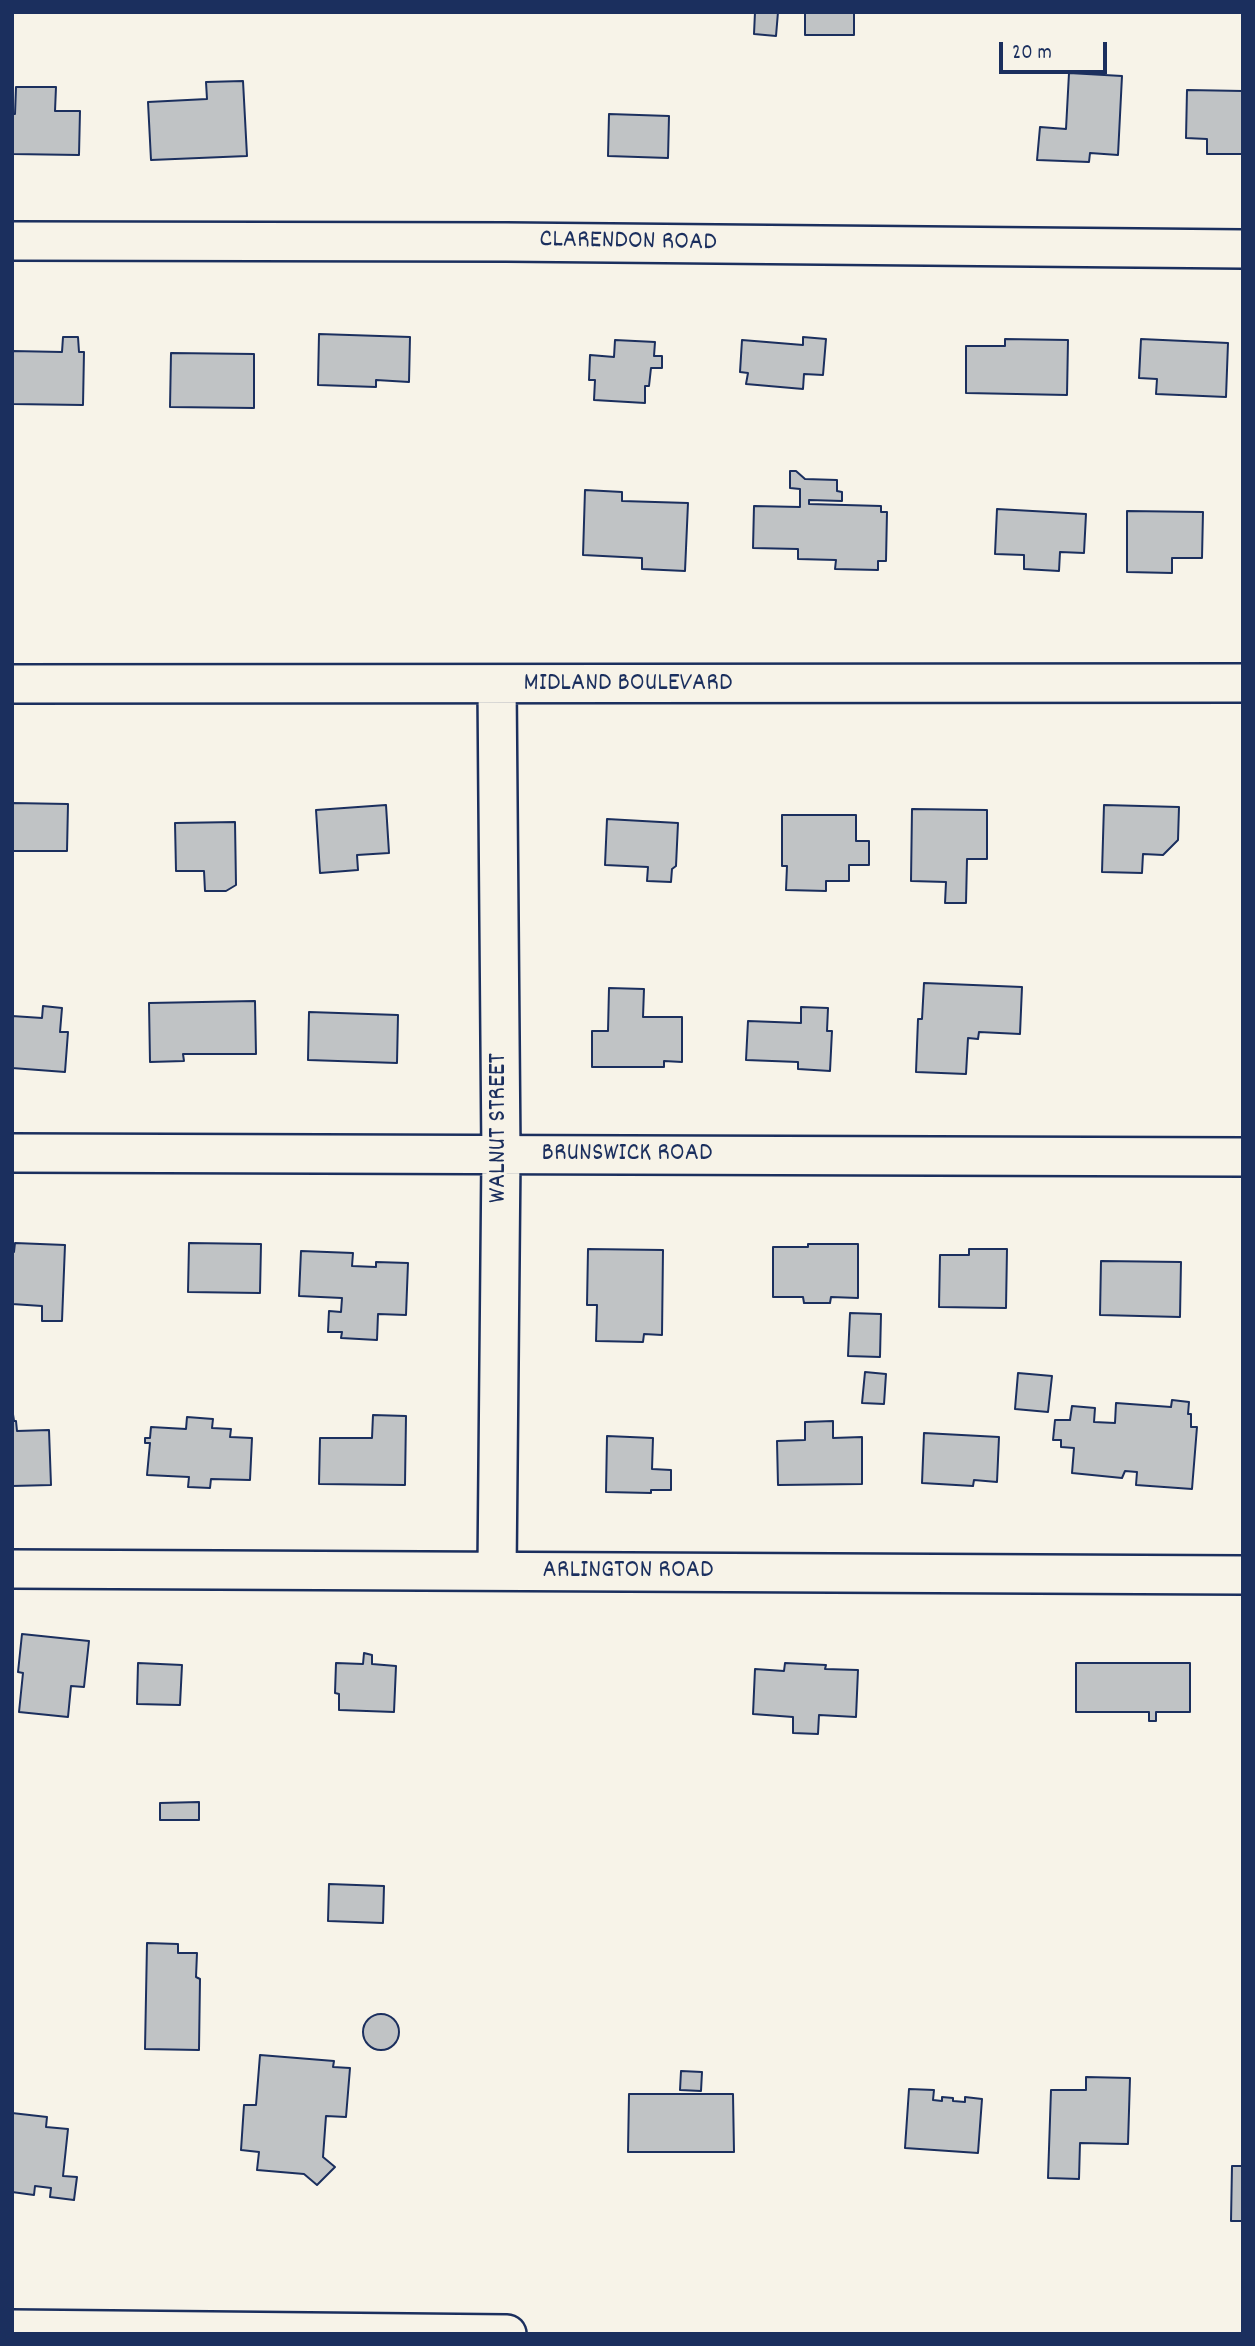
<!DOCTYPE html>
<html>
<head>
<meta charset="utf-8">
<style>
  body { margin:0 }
  #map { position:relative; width:1255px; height:2346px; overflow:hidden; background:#f7f3e8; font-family:Dekko,sans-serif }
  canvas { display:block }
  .frame { position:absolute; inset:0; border:14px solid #1b2f5e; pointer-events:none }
  .scale { position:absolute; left:999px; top:42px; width:108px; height:32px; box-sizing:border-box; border:4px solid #1b2f5e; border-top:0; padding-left:9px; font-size:21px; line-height:24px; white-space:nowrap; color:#1b2f5e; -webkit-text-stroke:5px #f7f3e8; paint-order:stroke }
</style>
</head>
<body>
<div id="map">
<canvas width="1255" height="2346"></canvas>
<div class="frame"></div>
<div class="scale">20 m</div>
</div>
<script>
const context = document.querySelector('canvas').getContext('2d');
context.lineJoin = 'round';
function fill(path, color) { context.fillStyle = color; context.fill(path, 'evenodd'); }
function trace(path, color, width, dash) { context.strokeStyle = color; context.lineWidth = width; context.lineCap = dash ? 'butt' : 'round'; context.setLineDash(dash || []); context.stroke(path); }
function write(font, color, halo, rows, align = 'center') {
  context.font = font + ' Dekko,sans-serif'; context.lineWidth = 6; context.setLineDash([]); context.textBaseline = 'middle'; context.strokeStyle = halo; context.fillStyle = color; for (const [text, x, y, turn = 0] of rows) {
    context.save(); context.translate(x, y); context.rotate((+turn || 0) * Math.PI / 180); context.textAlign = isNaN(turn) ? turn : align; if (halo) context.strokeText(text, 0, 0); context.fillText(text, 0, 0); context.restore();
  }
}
const building = new Path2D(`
  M755,12H778L776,36L754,34Z
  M805,12H854V35H805Z
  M1069,73L1122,76L1118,155L1090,153L1089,162L1037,160L1040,127L1066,129Z
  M243,81L247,156L151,160L148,102L207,99L206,82Z
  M16,87H56L55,111H80L79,155L12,154V114H15Z
  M1187,90L1243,91V154H1207V139L1186,138Z
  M609,114L669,116L668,158L608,156Z
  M319,334L410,337L409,382L376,380V387L318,385Z
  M63,337H78L79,352H84L83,405L12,404V351L62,352Z
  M803,337L826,339L823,375L804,374L803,389L746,384L748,373L740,372L742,340L803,345Z
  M1005,339L1068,340L1067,395L966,393V346H1005Z
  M1141,339L1228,343L1226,397L1156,394L1157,379L1139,378Z
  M615,340L655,342L654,356H662V368H651L649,386H645V403L594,400L595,380H589L590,355L614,357Z
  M171,353L254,354V408L170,407Z
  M790,471H796L805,479L837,480V491L842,492V501L809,500V504L881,506V512H887L886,561H878V570L835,569L836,560L798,559V549L753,548L754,506L800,507V489L790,488Z
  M585,490L622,492V501L688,503L685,571L642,569V558L583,555Z
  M997,509L1086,514L1084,553L1060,552L1059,571L1024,569V555L995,554Z
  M1127,511L1203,512L1202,558H1172V573L1127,572Z
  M12,803L68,804L67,851H12Z
  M386,805L389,853L357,855L358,870L320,873L316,810Z
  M1104,805L1179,807L1178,840L1163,855L1143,854L1142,873L1102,872Z
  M912,809L987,810V859H967L966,903H945L946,882L911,881Z
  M782,815H856V841H869V865H849V881H826V891L786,890L787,866H782Z
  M607,819L678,823L676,866L672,869L671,882L647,881L648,867L605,865Z
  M235,822L236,885L226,891H205L204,871H176L175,823Z
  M924,983L1022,987L1020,1034L979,1032L978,1039L968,1038L966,1074L916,1072L918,1019H922Z
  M609,988L644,989L643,1017H682V1062L664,1061V1067H592V1031H608Z
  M255,1001L256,1054H183L184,1061L150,1062L149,1003Z
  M43,1006L62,1008L60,1032H68L65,1072L12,1068V1016L42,1018Z
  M801,1007L828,1008L827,1031H832L830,1071L798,1069V1062L746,1060L748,1021L801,1023Z
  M309,1012L398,1015L397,1063L308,1060Z
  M15,1243L65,1245L62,1321H42V1306L12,1304V1252H14Z
  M189,1243L261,1244L260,1293L188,1292Z
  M808,1244H858V1298L831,1297L830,1303H804L803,1297H773V1247H808Z
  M588,1249L663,1250L662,1335L644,1334L643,1342L596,1341L597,1305H587Z
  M969,1249H1007L1006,1308L939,1307L940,1255H969Z
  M301,1251L353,1253L352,1266L376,1267V1262L408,1263L406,1315L378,1314L377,1340L341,1338L342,1332H328L329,1311L341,1312L342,1298L299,1296Z
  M1101,1261L1181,1262L1180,1317L1100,1315Z
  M850,1313L881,1314L880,1357L848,1356Z
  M865,1372L886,1374L884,1404L862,1403Z
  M1018,1373L1052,1376L1048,1412L1015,1409Z
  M1172,1400L1189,1402L1188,1414H1191V1427H1197L1192,1489L1136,1485L1137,1472L1125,1471L1122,1478L1072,1473L1074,1448L1061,1447V1440H1053L1055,1420H1070L1072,1406L1095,1408L1094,1422L1115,1423L1116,1403L1171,1407Z
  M12,1408L14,1421H16L17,1431L49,1430L51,1485L12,1486Z
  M373,1415L406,1416L405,1485L319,1484L320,1438H372Z
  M187,1417L213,1419L212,1428L231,1429L230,1437L252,1438L250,1480L211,1479L210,1488L188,1487L189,1477L147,1475L150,1443H145V1438H150L151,1427L186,1429Z
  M833,1421V1438L862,1437V1484L778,1485L777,1441L805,1440V1422Z
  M924,1433L999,1437L997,1482L974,1480L973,1486L922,1483Z
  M607,1436L653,1438L652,1469L671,1470V1490H651V1493L606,1492Z
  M22,1634L89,1641L84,1687L71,1686L68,1717L19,1712L23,1673L18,1672Z
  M364,1653L372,1655V1664L396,1666L394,1712L339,1710V1694L335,1693L336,1663L363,1664Z
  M138,1663L182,1665L180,1705L137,1704Z
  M785,1663L826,1665L825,1669L858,1670L856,1717L819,1715L818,1734L793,1733V1717L753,1714L755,1669L784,1671Z
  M1076,1663H1190V1712H1156V1721H1149V1712H1076Z
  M199,1802V1820H160V1803Z
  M329,1884L384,1886L383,1923L328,1921Z
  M147,1943L178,1944V1953H197L196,1977L200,1979L199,2050L145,2049Z
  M363 2032a18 18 0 1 1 36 0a18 18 0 1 1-36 0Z
  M260,2055L334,2061L333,2067L350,2068L346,2117L326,2116L323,2157L335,2167L317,2185L304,2174L257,2170L259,2152L241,2150L244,2105H256Z
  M681,2071L702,2072L701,2091L680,2090Z
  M1086,2077L1130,2078L1128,2144L1080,2143L1079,2179L1048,2178L1051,2090H1086Z
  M909,2089L934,2090L933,2100L942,2101V2097L953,2098V2101L965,2102V2097L982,2099L978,2153L905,2148Z
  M629,2094H733L734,2152H628Z
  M12,2113L47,2117L46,2127L68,2129L63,2176L77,2177L74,2200L50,2197L51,2188L35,2186L34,2195L12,2192Z
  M1232,2166H1243V2221H1231Z`);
const street = new Path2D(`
  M12,241L506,242L1243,249
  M12,684L1243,683
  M497,685L501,1155L497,1571
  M12,1153L1243,1157
  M12,1569L1243,1575
  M12,2329L507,2334`);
const streetNames = [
  ["CLARENDON ROAD",628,243,1],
  ["MIDLAND BOULEVARD",628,685],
  ["WALNUT STREET",500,1128,-90],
  ["BRUNSWICK ROAD",627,1155],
  ["ARLINGTON ROAD",628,1572]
];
fill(building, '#c0c3c5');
trace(building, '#1b2f5e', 2);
trace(street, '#1b2f5e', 42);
trace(street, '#f7f3e8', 37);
write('26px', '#1b2f5e', '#f7f3e8', streetNames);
</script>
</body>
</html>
